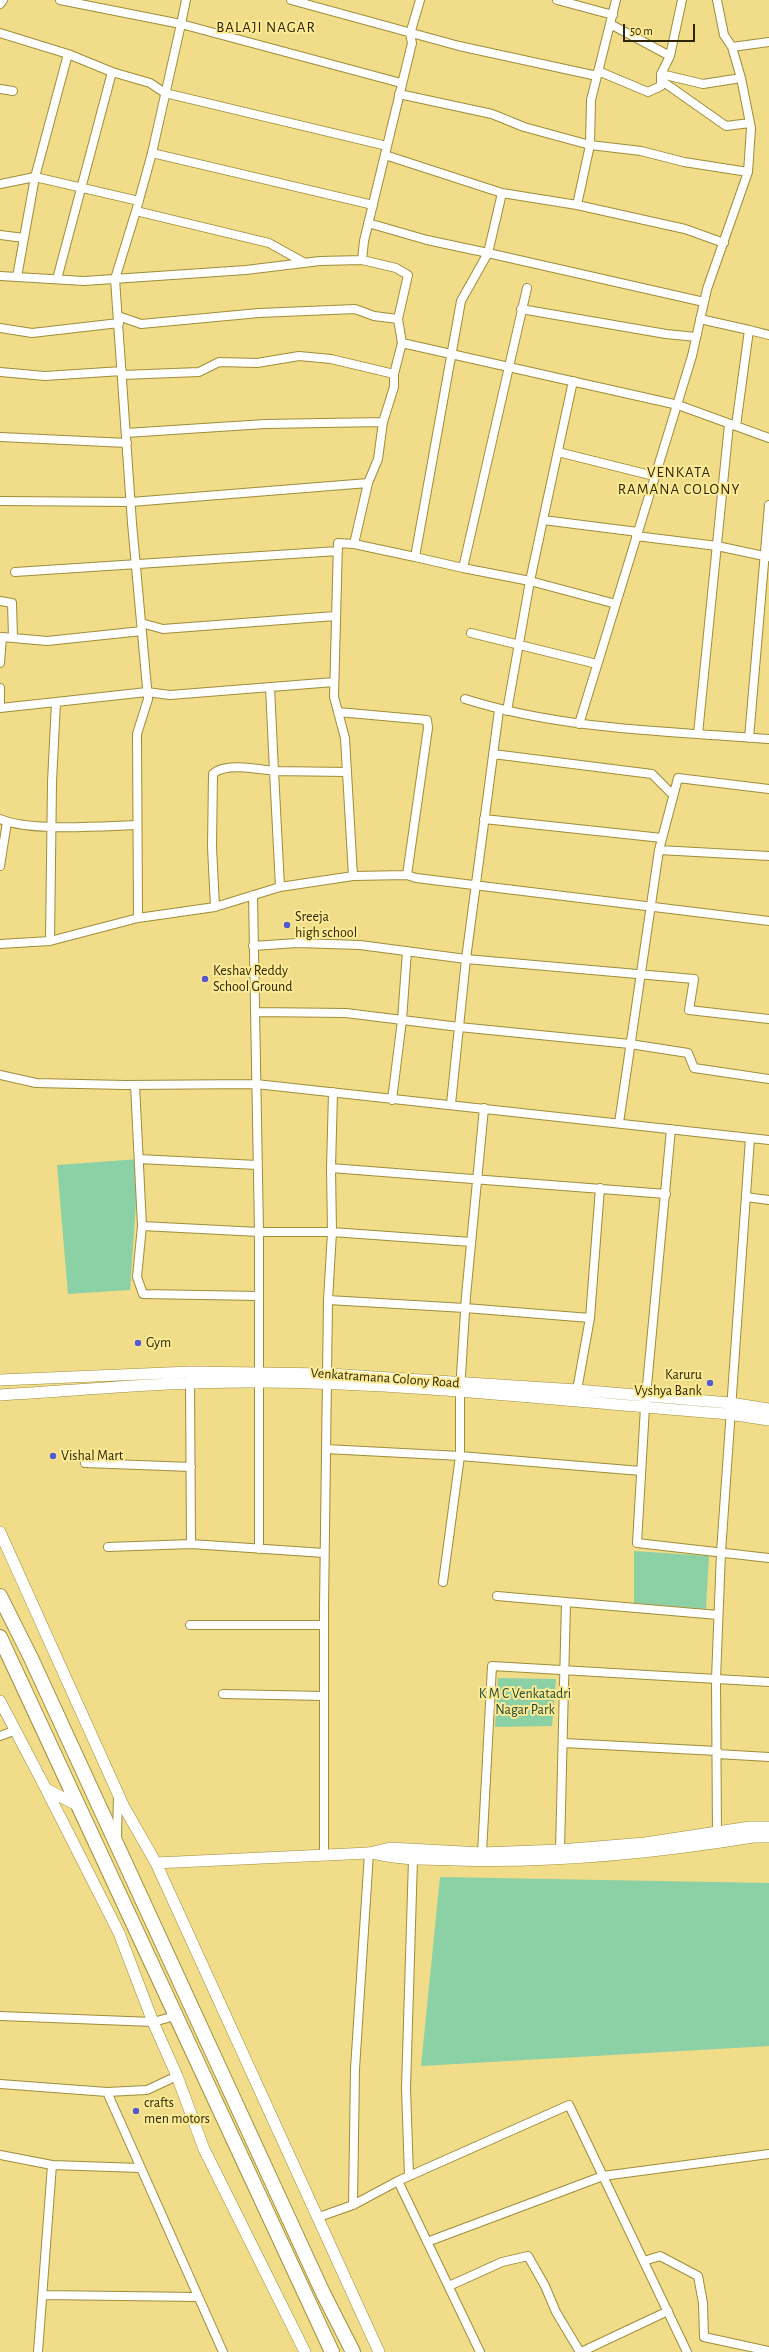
<!DOCTYPE html>
<html>
<head>
<meta charset="utf-8">
<style>
  body { margin:0 }
  #map { position:relative; width:769px; height:2352px; overflow:hidden; background:#f0dc89; font-family:"Alegreya Sans",sans-serif }
  canvas { display:block }
  .scale { position:absolute; left:623px; top:24px; width:72px; height:18px; box-sizing:border-box; border:2px solid #2e2602; border-top:0; padding-left:5px; font-size:12px; line-height:14px; white-space:nowrap; color:#2e2602; -webkit-text-stroke:3px #fdea96; paint-order:stroke }
</style>
</head>
<body>
<div id="map">
<canvas width="769" height="2352"></canvas>
<div class="scale">50 m</div>
</div>
<script>
const context = document.querySelector('canvas').getContext('2d');
context.lineJoin = 'round';
function fill(path, color) { context.fillStyle = color; context.fill(path, 'evenodd'); }
function trace(path, color, width, dash) { context.strokeStyle = color; context.lineWidth = width; context.lineCap = dash ? 'butt' : 'round'; context.setLineDash(dash || []); context.stroke(path); }
function write(font, color, halo, rows, align = 'center') {
  context.font = font + ' "Alegreya Sans",sans-serif'; context.lineWidth = 4; context.setLineDash([]); context.textBaseline = 'middle'; context.strokeStyle = halo; context.fillStyle = color; for (const [text, x, y, turn = 0] of rows) {
    context.save(); context.translate(x, y); context.rotate((+turn || 0) * Math.PI / 180); context.textAlign = isNaN(turn) ? turn : align; if (halo) context.strokeText(text, 0, 0); context.fillText(text, 0, 0); context.restore();
  }
}
const green = new Path2D(`
  M139,1159L130,1290L68,1294L57,1165Z
  M634,1551L709,1556L706,1609L634,1603Z
  M498,1678L556,1679L552,1726L495,1727Z
  M440,1877L769,1883V2046L421,2066Z`);
const street = new Path2D(`
  M60,0L181,24L152,153L373,205
  M186,0L181,24L401,83
  M291,0L459,46L597,76
  M557,0L613,15
  M0,4L3,0
  M0,33L68,54L112,72L150,83L165,93L387,146
  M732,47L769,42
  M68,54L35,177L139,201
  M670,56L682,0
  M598,71L648,92L661,86V74L670,56L610,24
  M661,74L703,84L741,78
  M662,81L726,126L750,123
  M0,89L13,91
  M399,94L492,114L524,127L590,145L641,151L684,162L748,172
  M152,153L136,211L269,243L305,263
  M385,155L502,193L577,205L590,145L591,100L616,0
  M0,184L35,177L17,277
  M577,205L685,229L724,243
  M368,223L427,240L488,253L502,193
  M0,235L24,238
  M362,260L364,241L412,43L410,34L420,0
  M0,276L84,281L246,270L320,261L362,260L396,268L408,275L398,319
  M57,279L112,72
  M704,302L488,253L461,301L415,557L354,544L368,483L378,459L383,422L394,387V374L402,343L678,405L769,438
  M521,309L666,334L696,337
  M118,316L141,324L259,313L355,309L374,316L398,319L402,343
  M700,319L749,330L736,426
  M0,328L32,333L119,323
  M749,330L769,335
  M0,372L45,376L122,371
  M122,375L199,372L219,362L257,363L299,356L331,359L394,374
  M573,381L543,520L638,532L579,724
  M126,433L265,424L383,422
  M0,437L127,443
  M558,452L654,476
  M0,501L131,502L368,483
  M543,520L530,581L616,604
  M638,532L692,356L707,289L748,172L751,128L741,78L732,47L724,35L717,0
  M636,536L717,546L769,557
  M415,557L463,568
  M15,572L338,551
  M0,601L12,603L13,638
  M141,623L163,629L335,616
  M471,633L597,664
  M0,663L2,637L47,641L142,631
  M0,688V708
  M465,699C563,730 667,731 769,739
  M0,708L56,702
  M507,711L530,581L463,568L527,288
  M338,712L427,720L428,728L407,875
  M698,734L729,424
  M749,738L769,505
  M493,754L652,774L673,795
  M769,789L678,778L659,850L769,856
  M0,819C29,832 104,826 137,825
  M484,819L662,838
  M0,866L7,822
  M353,876L345,738L334,697L338,543L354,544
  M280,887L274,771L347,772
  M253,895L259,1232V1549
  M215,907L212,847L213,774C224,762 259,769 274,771L270,687
  M138,918L215,907L280,887L353,876L407,875L416,878L769,921
  M50,941L52,782L56,702L147,692L170,695L334,682
  M0,944L50,941L138,918L137,734L148,699L132,523L115,279L136,211
  M253,946L297,943L360,945L466,959L694,979L689,1010L769,1019
  M255,1012L346,1013L459,1027L630,1044L688,1053L694,1068L769,1079
  M0,1075L36,1083L125,1085L256,1084L769,1140
  M135,1085L142,1226L137,1277L143,1294L259,1296
  M392,1100L402,1020L407,951
  M451,1104L466,959L499,710
  M619,1123L659,850
  M671,1129L645,1407L637,1543L769,1558
  M139,1159L257,1165
  M331,1168L666,1194
  M746,1197L769,1200
  M142,1226L259,1232H332L471,1242
  M328,1300L465,1308L590,1318
  M190,1379L191,1544
  M577,1390L590,1318L600,1188
  M326,1449L460,1456L641,1471
  M85,1463L191,1467
  M108,1547L191,1544L324,1553
  M443,1582L460,1456V1391L466,1296L484,1108
  M497,1596L566,1602
  M190,1625H324
  M223,1694L324,1696
  M0,1736L16,1730
  M564,1743L717,1751
  M717,1754L769,1757
  M717,1836L716,1679L721,1552L750,1138
  M117,1838L118,1795
  M560,1850L566,1602L718,1615
  M482,1853L492,1666L769,1682
  M324,1854V1607L328,1300L332,1232L331,1168L333,1092
  M0,2016L153,2022L175,2016
  M0,2084L107,2092L223,2352
  M107,2092L147,2090L177,2076
  M0,2155L52,2165L140,2168
  M409,2176L406,2088L413,1859
  M398,2181L480,2352
  M353,2205L355,2069L369,1853
  M319,2217L353,2205L398,2181L569,2105L687,2352
  M427,2242L603,2176L769,2154
  M644,2261L660,2256L698,2276L703,2303L704,2337L769,2351
  M449,2286L502,2262L528,2256L545,2286L556,2312L580,2352
  M44,2295L198,2297
  M38,2352L52,2165
  M581,2352L668,2311`);
const secondary = new Path2D(`
  M0,1380L191,1372L328,1374L577,1390L730,1403L769,1409
  M0,1395C87,1390 174,1381 260,1382C417,1383 573,1402 729,1414L769,1420
  M0,1532L124,1807L156,1863L379,2352
  M0,1701L46,1789L77,1805
  M46,1789L119,1933L153,2022L177,2076L204,2149L305,2352
  M372,1853C399,1860 428,1859 456,1860C556,1863 655,1853 753,1837H769
  M156,1863L369,1853L390,1848L482,1853L560,1850L645,1843L750,1827H769`);
const highway = new Path2D(`
  M0,1596L31,1658L323,2293L353,2352
  M0,1637L332,2352`);
const markers = [
  [287,925,4,"#5459d0"],
  [205,979,4,"#5459d0"],
  [138,1343,4,"#5459d0"],
  [710,1383,4,"#5459d0"],
  [53,1456,4,"#5459d0"],
  [136,2111,4,"#5459d0"]
];
const poiNames = [
  ["Sreeja",295,917],
  ["high school",295,933],
  ["Keshav Reddy",213,971],
  ["School Ground",213,987],
  ["Gym",146,1343],
  ["Karuru",702,1375,"right"],
  ["Vyshya Bank",702,1391,"right"],
  ["Vishal Mart",61,1456],
  ["crafts",144,2103],
  ["men motors",144,2119]
];
const streetNames = [
  ["Venkatramana Colony Road",385,1378,4]
];
const parkNames = [
  ["K M C Venkatadri",525,1694],
  ["Nagar Park",525,1710]
];
const neighbourhoodNames = [
  ["BALAJI NAGAR",266,27],
  ["VENKATA",679,472],
  ["RAMANA COLONY",679,489]
];
fill(green, '#8cd1a6');
trace(street, '#9f8d38', 10);
trace(secondary, '#9f8d38', 12);
trace(highway, '#9f8d38', 16);
trace(street, '#fff', 8);
trace(secondary, '#fff', 11);
trace(highway, '#fff', 14);
for (const [x, y, r, color] of markers) { const dot = new Path2D(); dot.arc(x, y, r, 0, 2 * Math.PI); context.fillStyle = color; context.fill(dot); trace(dot, '#fdea96', 1.5); }
write('14px', '#2e2602', '#fdea96', poiNames, 'left');
write('14px', '#2e2602', '#fdea96', streetNames);
write('14px', '#204832', '#fdea96', parkNames);
context.letterSpacing = '1px';
write('15px', '#2e2602', '#fdea96', neighbourhoodNames);
context.letterSpacing = '0px';
</script>
</body>
</html>
